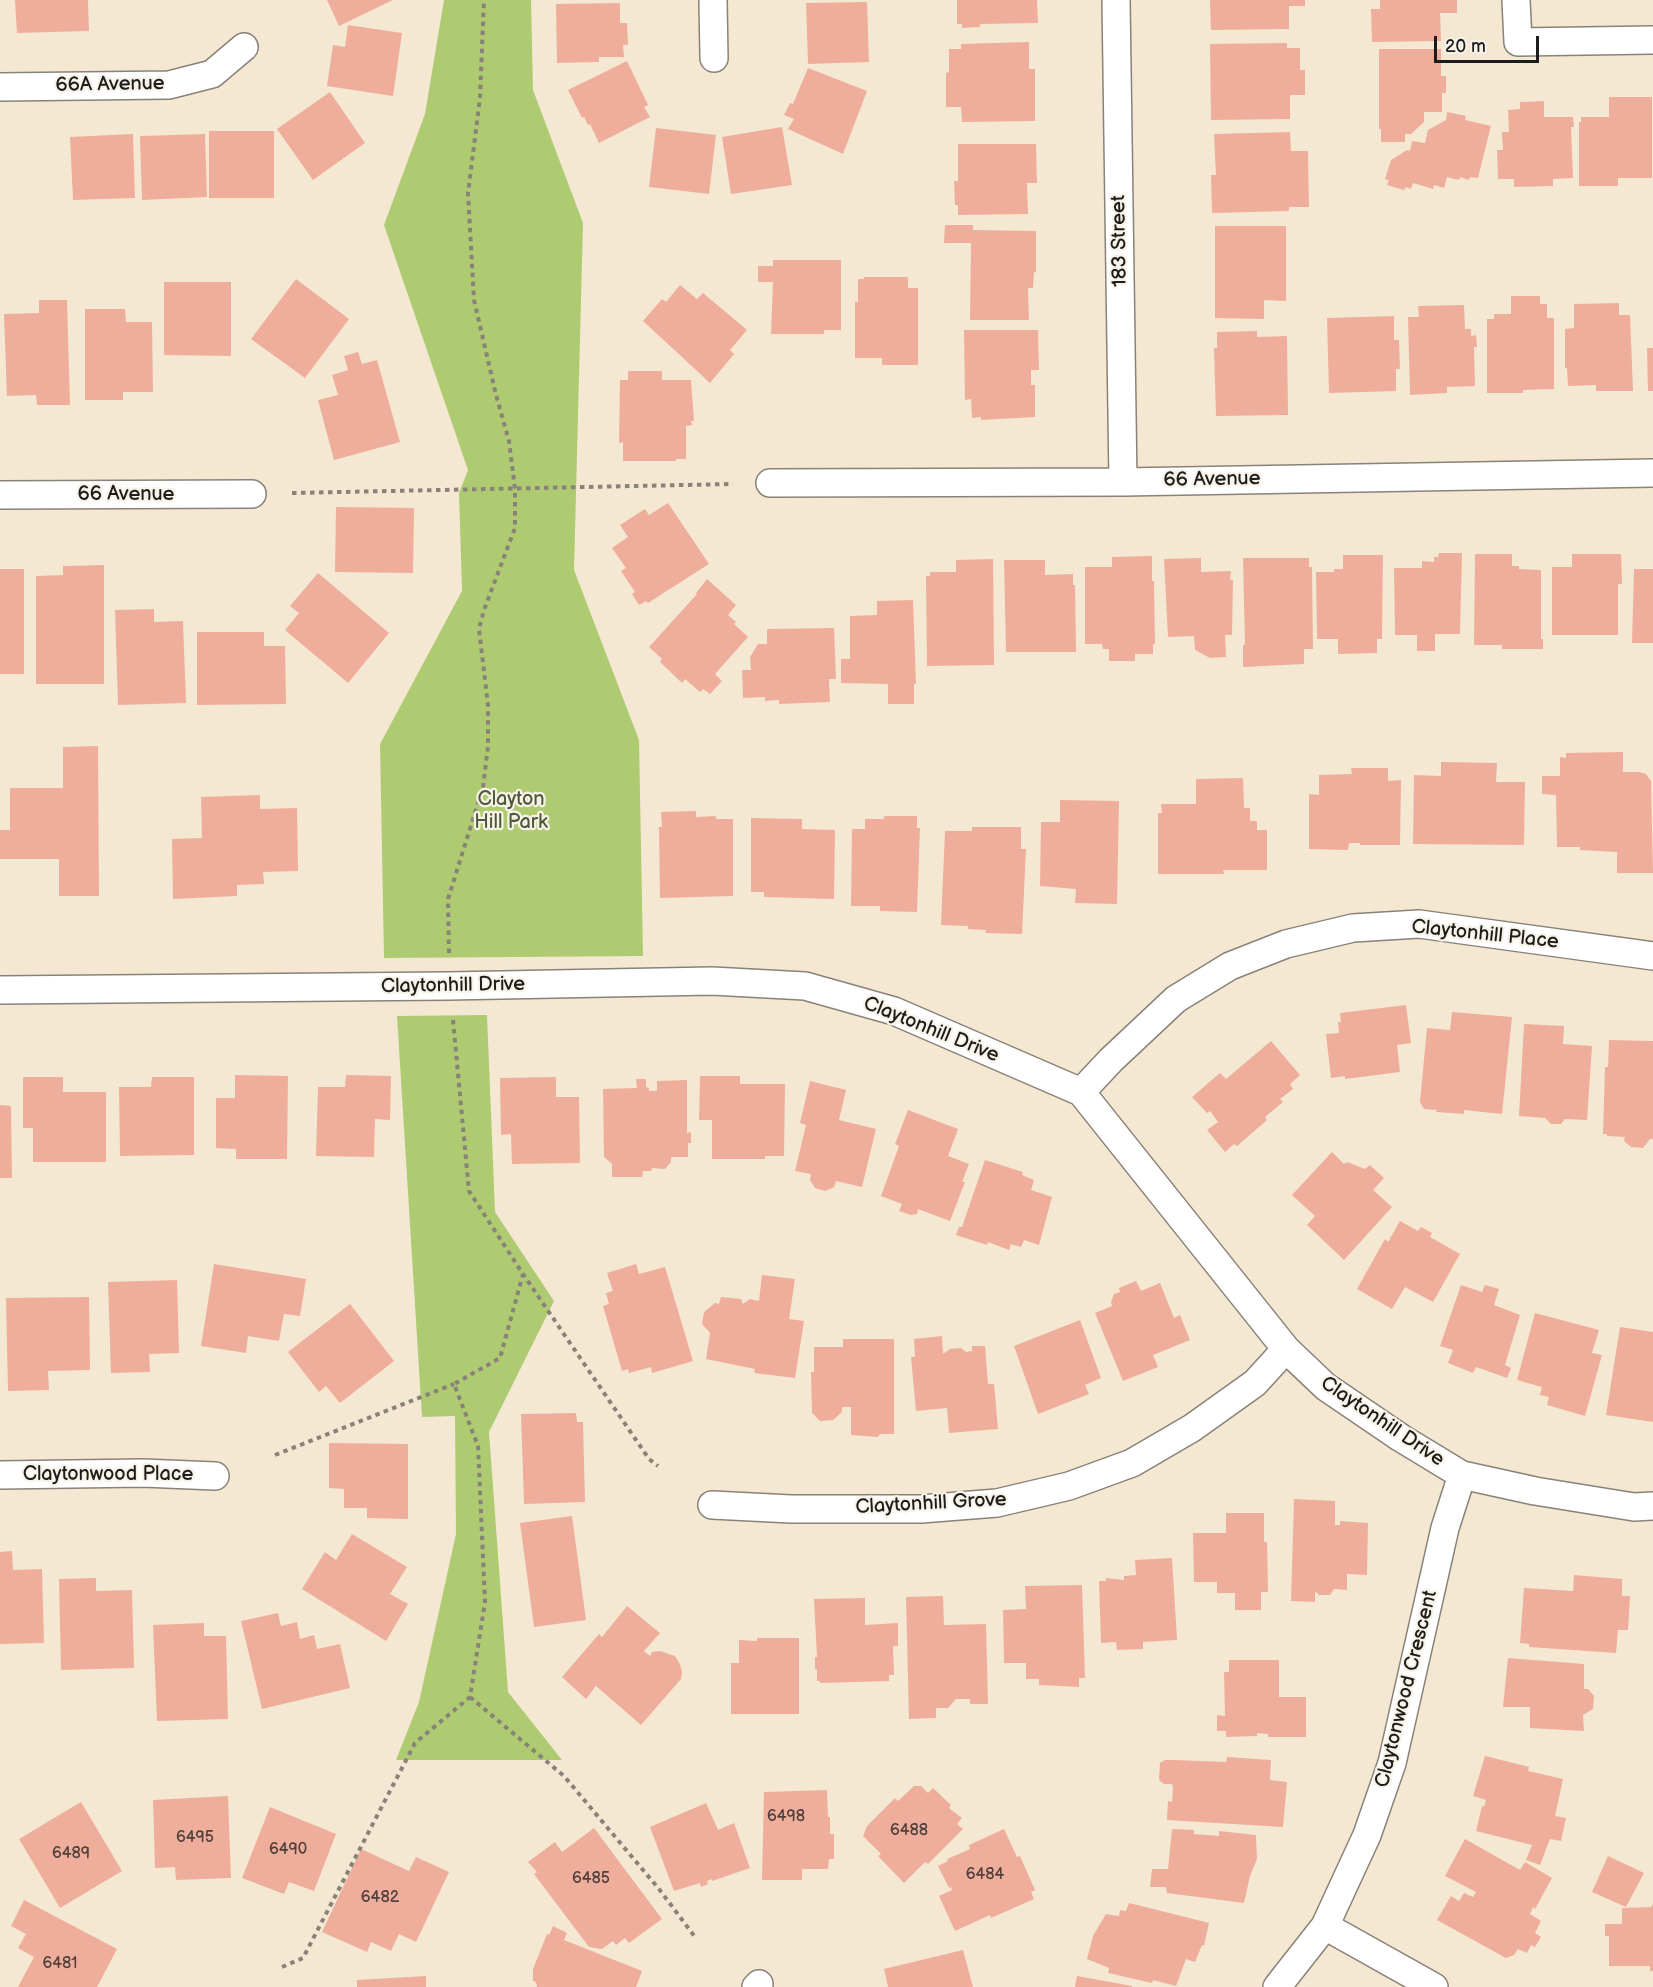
<!DOCTYPE html>
<html>
<head>
<meta charset="utf-8">
<style>
  body { margin:0 }
  #map { position:relative; width:1653px; height:1987px; overflow:hidden; background:#f4e8d3; font-family:"Balsamiq Sans",sans-serif }
  canvas { display:block }
  .scale { position:absolute; left:1434px; top:36px; width:105px; height:27px; box-sizing:border-box; border:3px solid #1c1c1c; border-top:0; padding-left:8px; font-size:18px; line-height:21px; white-space:nowrap; color:#1c1c1c; -webkit-text-stroke:4px #f7f3e8; paint-order:stroke }
</style>
</head>
<body>
<div id="map">
<canvas width="1653" height="1987"></canvas>
<div class="scale">20 m</div>
</div>
<script>
const context = document.querySelector('canvas').getContext('2d');
context.lineJoin = 'round';
function fill(path, color) { context.fillStyle = color; context.fill(path, 'evenodd'); }
function trace(path, color, width, dash) { context.strokeStyle = color; context.lineWidth = width; context.lineCap = dash ? 'butt' : 'round'; context.setLineDash(dash || []); context.stroke(path); }
function write(font, color, halo, rows, align = 'center') {
  context.font = font + ' "Balsamiq Sans",sans-serif'; context.lineWidth = 4.5; context.setLineDash([]); context.textBaseline = 'middle'; context.strokeStyle = halo; context.fillStyle = color; for (const [text, x, y, turn = 0] of rows) {
    context.save(); context.translate(x, y); context.rotate((+turn || 0) * Math.PI / 180); context.textAlign = isNaN(turn) ? turn : align; if (halo) context.strokeText(text, 0, 0); context.fillText(text, 0, 0); context.restore();
  }
}
const green = new Path2D(`
  M444,0H531L533,90L583,223L574,570L639,740L643,956L384,958L380,744L462,591L459,493L468,470L384,225L425,114Z
  M487,1015L495,1212L554,1301L489,1432L508,1692L562,1760H396L419,1702L456,1534L455,1416L422,1417L397,1016Z`);
const building = new Path2D(`
  M15,0H88L89,31L17,33Z
  M327,0H393L339,26Z
  M957,0H1037L1038,23L980,24V27L962,28V24H957Z
  M1210,0H1305V6H1289V29L1211,30Z
  M1380,0H1457V13H1440L1441,41L1372,42L1371,9H1380Z
  M867,2L869,62L808,64L806,3Z
  M620,3V23H627L628,45H623L624,57H599V62L557,63L556,4Z
  M348,25L402,33L393,96L327,86L333,45L345,47Z
  M1029,42V69H1035V121L962,122L961,107H946V73L949,72V49H961V44Z
  M1287,43V48H1300V70H1305V95H1290V119L1211,120L1210,44Z
  M1379,49H1441V76H1446V93H1442V112H1424V122L1411,134H1405V142H1381V129H1379Z
  M627,61L648,105L644,107L650,117L599,143L590,124L588,125L584,117L582,118L568,90Z
  M808,68L867,91L843,154L788,129L794,119L784,115L790,103L793,104Z
  M330,92L365,143L313,180L277,129Z
  M1609,97H1652V178H1618V186H1579V122H1581V117H1609Z
  M1544,101V117H1573L1574,127H1571L1573,178L1553,179V186L1514,187V179H1498L1497,150H1503L1502,132H1509L1508,110L1520,109V102Z
  M1447,112L1466,116L1465,120L1491,126L1478,178L1470,177L1469,180L1460,177L1459,180L1447,177L1444,188L1434,185L1433,189L1413,183L1411,189L1406,187L1404,190L1387,185L1389,180L1385,179L1391,160L1407,150L1410,151L1412,141L1425,143L1428,130L1446,120Z
  M782,127L792,185L731,194L722,137Z
  M656,128L716,135L709,194L649,187Z
  M209,131H274V198H209Z
  M1290,132L1291,151H1308L1309,207H1289V211L1212,213L1211,175H1216L1214,134Z
  M133,134L135,198L73,200L70,137Z
  M205,134L207,197L142,200L140,136Z
  M958,144H1036L1037,183H1027L1028,214L958,215V205H955L954,181H958Z
  M945,225H973V230L1036,231V272H1034L1033,288H1028L1029,320H970L971,243H944Z
  M1215,226H1286V301L1264,300V319L1215,318Z
  M773,260H841V330H824V334H771L773,282H758V266H773Z
  M864,277H908V288H918V365H882V358H855V302H858V279H864Z
  M296,279L349,319L305,378L251,339Z
  M164,282H231V356L164,355Z
  M680,285L697,299L703,293L747,330L730,350L734,354L710,383L643,321L662,299L666,302Z
  M1511,296H1540V304H1547V318H1554V389L1523,390V393H1487V319H1494V314H1511Z
  M39,300H67L70,405H37L36,395L7,396L4,314L39,313Z
  M1619,303V315H1630L1633,391H1596V385L1568,386L1567,368H1565V329L1574,328V304Z
  M1464,305L1465,329H1471V336L1476,335L1477,347H1474L1475,386L1447,387V393L1410,395L1408,317H1419L1418,306Z
  M85,309H125L126,322H152L153,392H123V400H85Z
  M1394,316V340H1399L1400,369H1396V391L1329,393L1327,318Z
  M964,330H1038L1039,370H1031V385H1035V417L981,420V417L972,418L971,399L965,400Z
  M1257,331V337L1287,336L1288,415L1216,416L1214,348H1217V332Z
  M1647,348H1653V391H1648Z
  M358,352L362,364L377,360L400,442L334,460L318,400L338,395L332,375L348,370L344,356Z
  M628,371H662V380H691L694,421H691L692,425L686,426V459H676V461H623V442L619,443L620,380H628Z
  M668,503L709,564L648,603L646,601L639,605L632,594L635,592L621,571L626,568L612,548L628,537L620,525L645,509L649,515Z
  M336,507L414,508L413,573L335,572Z
  M1439,553H1462L1460,634H1435V651H1417V635H1395L1394,568H1422V561L1434,562V557H1438Z
  M1475,554H1512V566H1519V569L1541,570V639H1543V649H1502V645H1474Z
  M1572,554H1621L1622,584H1618V635H1552V567H1572Z
  M1343,555H1383L1382,639H1377V653L1338,654V639H1317L1316,572H1334V569H1343Z
  M1152,556V581H1154L1155,644H1153V654H1135V661H1109V649H1103L1102,644H1085V567H1112V557Z
  M1201,558V572L1231,571L1230,580H1233L1232,635H1225L1226,657L1210,658L1195,650L1194,636L1168,637L1164,559Z
  M1243,558H1309V567H1312L1313,649H1304V664L1243,667V645H1245Z
  M993,559L994,665L927,666L926,576H930V572H956V560Z
  M1004,560H1045V575L1073,574V585H1075L1076,652H1006Z
  M104,565V684H36V576L63,575V566Z
  M0,569H24V674H0Z
  M1634,569H1653V643H1632Z
  M318,573L389,633L348,683L285,630L299,613L290,606Z
  M707,579L736,605L728,615L736,622L734,624L748,637L715,674L722,681L710,694L703,689L700,692L685,679L682,683L660,662L662,659L649,647L697,594L696,593Z
  M913,600L916,684H914V704H888V684L841,683V659H850V616L877,615V601Z
  M154,609V622L183,621L186,703L118,705L115,610Z
  M834,628L836,679H829L830,702L779,704V700L765,701V697L743,698L742,670H751L750,657L758,644H767V629Z
  M197,632H264V646H285L286,704L197,705Z
  M98,746L99,896H59V859H0V830H10V788H63V747Z
  M1623,752V772H1639L1646,774L1651,781L1653,873H1617V852L1580,850V847H1557L1556,795L1542,794V776H1560V757L1566,758V753Z
  M1441,762L1497,763L1496,782H1525L1524,845L1413,844L1414,775L1441,776Z
  M1351,768H1388V781L1401,780L1400,845H1360V843H1349L1348,850L1309,849V794L1319,795V775L1352,774Z
  M1243,778L1244,808H1250V821H1257V830H1267V870H1223L1224,874H1158V813H1162L1161,804H1196V779Z
  M260,795V809L297,808L298,871L263,872L264,884L237,885V896L173,899L172,839L202,838L201,797Z
  M1060,800L1119,801L1117,904L1075,903L1076,889L1040,886L1041,822H1060Z
  M696,811V817L716,816V819H733V896L660,898L659,827H662L661,812Z
  M884,816H917V828H920L917,912L880,911V906H851L852,829H865V819H884Z
  M751,818L802,819V829L835,830L834,899L764,897V892H751Z
  M972,827H1021V849H1026L1022,934L985,933L986,930L968,929V926L941,925L945,831H972Z
  M1406,1005L1411,1043L1397,1045L1400,1072L1345,1079V1076L1331,1078L1326,1034L1339,1033L1338,1022H1341L1340,1013Z
  M1452,1012L1512,1017L1502,1114L1464,1110V1114L1436,1112L1437,1110L1424,1109L1420,1102L1427,1028L1450,1030Z
  M1524,1024L1564,1026L1563,1044L1592,1046L1587,1120L1565,1119L1561,1124H1551L1545,1118L1519,1116Z
  M1609,1040L1653,1041V1139H1650L1643,1148L1631,1147L1624,1141L1625,1137L1607,1136V1134H1603L1605,1067H1608Z
  M1271,1041L1300,1075L1290,1084L1293,1089L1280,1099L1283,1102L1265,1117L1267,1120L1237,1146L1234,1144L1225,1152L1207,1130L1218,1122L1210,1111L1207,1113L1192,1097L1220,1073L1226,1079Z
  M235,1075L288,1076L287,1159H236V1149L216,1148V1098H235Z
  M346,1075L391,1076L390,1120L375,1119L374,1157L316,1156L318,1087H345Z
  M700,1076H740V1084H785L784,1156H765V1159H712V1120H699Z
  M23,1077H63V1092H106V1162H33V1128H23Z
  M152,1077H194V1155L120,1156L119,1087H151Z
  M556,1077V1097H579L580,1163L512,1164L511,1134L501,1135L500,1078Z
  M636,1079H646V1087L649,1088V1091H657V1081L687,1080V1133L691,1132V1143H688V1157H671V1162L665,1169L652,1168L651,1171H643L642,1177H612V1164L604,1157L603,1089L637,1088Z
  M810,1081L846,1090L839,1120L876,1129L862,1187L836,1181L834,1187L825,1191L815,1188L810,1180L811,1174L795,1171L806,1125L800,1123Z
  M0,1105L11,1106L12,1178H0Z
  M908,1110L958,1129L948,1156L969,1164L962,1182H965L950,1221L918,1209L917,1214L911,1215L899,1211L902,1204L881,1196L899,1146L895,1144Z
  M1332,1152L1344,1164L1347,1162L1365,1169L1370,1165L1384,1178L1373,1190L1392,1207L1344,1260L1307,1225L1315,1216L1292,1195Z
  M985,1160L1023,1172L1022,1175L1034,1180L1031,1190L1052,1197L1039,1245L1024,1240L1021,1247L1011,1244L1009,1250L988,1242L987,1245L956,1235L959,1227H962Z
  M1400,1221L1418,1231L1421,1227L1432,1233L1430,1237L1460,1254L1433,1302L1405,1287L1392,1309L1357,1289L1385,1239L1388,1242Z
  M214,1264L306,1279L300,1316L284,1314L279,1341L248,1336L246,1353L201,1346Z
  M636,1264L639,1274L665,1267L693,1361L652,1373L651,1367L629,1373L628,1369L622,1371L603,1306L609,1304L606,1293L613,1291L607,1273Z
  M762,1275L795,1279L789,1319L804,1321L795,1378L754,1373L755,1369L706,1359L710,1333L702,1324L704,1312L715,1303L719,1304L721,1297L741,1299L743,1304L750,1299L759,1301Z
  M177,1280L179,1353L149,1354L150,1372L111,1373L108,1282Z
  M1136,1281L1141,1291L1160,1283L1174,1318L1180,1315L1190,1340L1153,1355L1158,1367L1123,1381L1095,1313L1112,1306L1111,1302L1114,1294L1120,1292L1119,1288Z
  M1461,1285L1482,1292L1485,1285L1499,1289L1494,1305L1520,1315L1505,1365L1511,1368L1507,1378L1476,1367L1473,1373L1448,1363L1453,1350L1440,1346Z
  M89,1297L90,1370L48,1371L49,1390L8,1391L6,1298Z
  M350,1304L394,1361L340,1403L326,1386L319,1392L288,1352Z
  M1535,1313L1599,1330L1592,1353L1602,1355L1585,1416L1547,1405L1549,1397L1540,1395L1542,1387L1517,1380Z
  M1080,1320L1101,1378L1085,1385L1089,1394L1038,1414L1014,1346Z
  M1620,1327L1653,1332V1422L1606,1415Z
  M942,1336L943,1354L950,1349L961,1348L966,1352L972,1351V1346H985L988,1384H994L998,1429L949,1433L947,1408L916,1411L911,1357H915L914,1339Z
  M843,1339H894V1434H880L878,1437L851,1435V1407H842V1412L833,1420L820,1421L812,1413L811,1372H814V1347H843Z
  M576,1413L577,1422H583L585,1502L524,1504L521,1414Z
  M329,1443L408,1444V1519L367,1518V1508H344V1489L329,1488Z
  M1294,1499L1335,1501V1525H1340V1521L1368,1523L1367,1575L1347,1574V1590L1334,1589L1330,1595H1319L1315,1591V1602L1291,1601Z
  M1226,1513H1264V1542H1267L1268,1592H1261V1610H1235V1593H1217V1582H1194L1193,1533H1226Z
  M572,1516L586,1620L534,1627L520,1523Z
  M352,1534L407,1567L390,1594L408,1604L386,1641L302,1589L325,1552L336,1560Z
  M12,1551L13,1570L42,1569L44,1643L0,1644V1552Z
  M1172,1558L1177,1640L1143,1642V1649L1117,1650L1116,1642L1101,1643L1099,1581H1106V1578L1124,1580V1576L1136,1575L1135,1560Z
  M1574,1575L1622,1579V1596H1630L1628,1630H1618L1616,1653L1529,1647V1644L1520,1643L1524,1588L1573,1591Z
  M96,1578V1591L132,1590L134,1668L61,1670L59,1579Z
  M1082,1585L1085,1678H1079V1687L1039,1685V1679H1026V1663H1004L1003,1610L1026,1609L1025,1586Z
  M943,1596L944,1625L986,1624L988,1704H970V1699H956L948,1708H936V1718L909,1719L906,1597Z
  M865,1598V1625L898,1623V1646H893L894,1675H889V1681L820,1683V1681H817V1669H815V1657H817L814,1599Z
  M627,1606L660,1633L644,1651L650,1656L652,1652L660,1651L675,1656L680,1664L682,1672L681,1679L641,1725L596,1686L586,1699L562,1677L599,1634L602,1637Z
  M278,1613L281,1626L297,1622L300,1639L314,1635L317,1649L340,1644L350,1688L262,1709L241,1621Z
  M204,1623V1636H226L228,1719L157,1721L153,1625Z
  M757,1638H799V1714H731V1663H739V1640L757,1641Z
  M1508,1658L1584,1664V1689H1588L1594,1696L1593,1709L1583,1715L1584,1731L1530,1728V1707H1503Z
  M1229,1660H1279V1697H1306V1737H1268V1734L1257,1733V1736L1226,1737V1731H1217V1715L1225,1716L1224,1672H1229Z
  M1485,1756L1529,1767L1528,1771L1563,1779L1555,1816L1566,1818L1561,1841L1550,1839L1540,1865L1526,1860L1532,1845L1476,1831L1482,1806L1484,1807L1486,1800L1473,1796Z
  M1227,1757L1271,1760L1270,1780L1287,1782L1283,1827L1167,1820L1168,1801L1172,1802L1173,1788L1172,1784H1164L1159,1780L1160,1763L1165,1760H1175L1226,1762Z
  M914,1786H921L928,1793L933,1788L951,1805L949,1808L962,1818L957,1824L963,1829L928,1864L925,1862L904,1883L878,1856L881,1854L863,1836L867,1826L895,1798L898,1801Z
  M827,1790L828,1817H830V1834H834V1859H829L828,1869H802V1880H762L764,1792Z
  M228,1796L231,1878L176,1880L175,1867L155,1868L153,1800Z
  M81,1802L122,1871L60,1908L19,1839Z
  M706,1803L718,1830L734,1823L750,1868L712,1881V1879L707,1881L708,1884L701,1887L700,1883L674,1891L650,1827Z
  M270,1807L336,1834L314,1891L289,1882L284,1894L242,1878Z
  M594,1828L662,1919L629,1943L625,1938L616,1945L613,1941L602,1949L589,1947L534,1874L537,1872L528,1862L555,1842L562,1852Z
  M1004,1829L1017,1857L1020,1856L1035,1890L1031,1892L1034,1899L991,1918L990,1915L955,1931L939,1896L952,1890L951,1887L949,1888L938,1866L948,1861L947,1859L970,1849L969,1845Z
  M1172,1829L1194,1830V1834L1219,1836V1831L1256,1835L1257,1859L1250,1876L1244,1903L1167,1893L1166,1887H1150L1152,1869H1168Z
  M1465,1839L1520,1870L1525,1862L1552,1878L1535,1909L1533,1907L1530,1914L1541,1921L1535,1933L1541,1937L1535,1947L1531,1945L1527,1953L1518,1949L1514,1955L1506,1958L1437,1920L1451,1896L1459,1901L1464,1893L1473,1897L1476,1892L1445,1876Z
  M361,1849L409,1871L416,1857L449,1872L416,1942L399,1934L391,1951L371,1942L367,1952L322,1932Z
  M1608,1856L1644,1873L1626,1907L1592,1892Z
  M24,1900L117,1949L97,1987H18L34,1957L18,1948L26,1934L11,1926Z
  M1129,1903L1209,1923L1204,1946L1202,1945L1195,1962L1186,1959L1176,1986L1153,1980L1152,1983L1108,1973L1109,1968L1087,1959L1093,1936L1106,1914L1119,1916L1120,1910L1126,1911Z
  M1653,1904V1971H1650V1966H1609V1936H1605V1924H1622V1908L1651,1907Z
  M553,1926L567,1933L564,1940L642,1971L636,1987H537L536,1982L533,1981V1969L547,1934L549,1935Z
  M963,1950L973,1987H888L884,1969Z
  M426,1976V1987H357V1980Z
  M1077,1976L1132,1986V1987H1075Z`);
const path = new Path2D(`
  M292,493L733,484
  M449,953L448,899L483,787L488,747V705L479,629L484,610L515,528V489L509,441L496,395L474,300L468,193L480,98L484,0
  M453,1020L469,1191L523,1274L649,1459L658,1466
  M275,1455L454,1384
  M470,1697L564,1776L659,1889L695,1937
  M282,1967L303,1958L415,1743L470,1697L485,1602L478,1446L454,1384L500,1358L523,1274`);
const street = new Path2D(`
  M713,0L714,58
  M1116,0L1123,482
  M1516,0L1518,42L1653,40
  M0,87L169,85L212,74L244,47
  M770,483L1123,482L1653,473
  M0,495L252,494
  M0,990L449,986L712,981L805,986L894,1011L1081,1092L1286,1349L1326,1387L1401,1438L1462,1475L1535,1491L1634,1507L1653,1506
  M1081,1092L1111,1060L1176,999L1230,966L1286,944L1353,928L1419,924L1653,956
  M0,1475L143,1473L215,1476
  M712,1505L791,1509H921L997,1503L1069,1486L1132,1463L1192,1428L1255,1383L1286,1349
  M1325,1926L1434,1987
  M756,1987L759,1984
  M1277,1987L1325,1926L1367,1835L1392,1763L1445,1528L1462,1475`);
const numberNames = [
  ["6498",786,1817],
  ["6488",909,1831],
  ["6495",195,1838],
  ["6490",288,1850],
  ["6489",71,1854],
  ["6484",985,1875],
  ["6485",591,1879],
  ["6482",380,1898],
  ["6481",60,1964]
];
const streetNames = [
  ["66A Avenue",110,85,-1],
  ["183 Street",1120,241,-91],
  ["66 Avenue",1212,480,-1],
  ["66 Avenue",126,495],
  ["Claytonhill Place",1485,935,6],
  ["Claytonhill Drive",453,986,-1],
  ["Claytonhill Drive",931,1030,22],
  ["Claytonhill Drive",1382,1422,34],
  ["Claytonwood Place",108,1475],
  ["Claytonhill Grove",931,1504,-3],
  ["Claytonwood Crescent",1407,1689,-76]
];
const parkNames = [
  ["Clayton",511,800],
  ["Hill Park",511,823]
];
fill(green, '#aecb72');
fill(building, '#efae9b');
trace(street, '#888278', 30);
trace(path, '#888278', 4, [4.5, 4.5]);
trace(street, '#fff', 27);
write('16px', '#51403c', null, numberNames);
write('20px', '#1c1c1c', '#f7f3e8', streetNames);
write('20px', '#4f593a', '#f7f3e8', parkNames);
</script>
</body>
</html>
